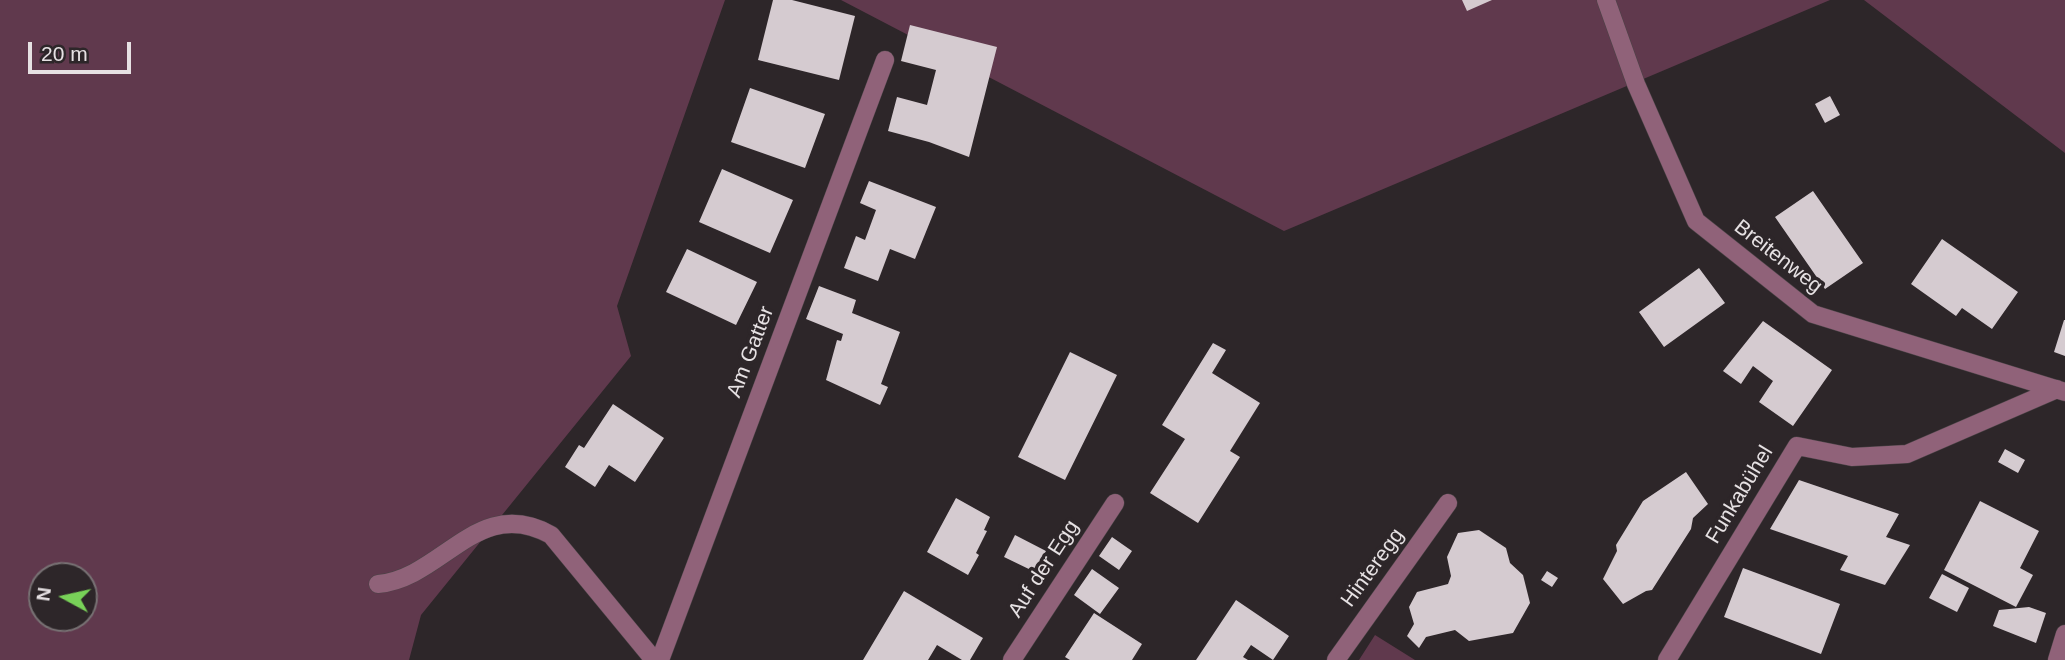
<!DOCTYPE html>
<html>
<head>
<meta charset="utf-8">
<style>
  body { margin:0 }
  #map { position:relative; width:2065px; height:660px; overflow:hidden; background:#2d2629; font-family:Helvetica,sans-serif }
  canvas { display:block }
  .north { position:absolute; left:28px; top:562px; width:70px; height:70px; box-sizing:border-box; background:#2d2629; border:2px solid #777173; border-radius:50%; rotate:278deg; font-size:19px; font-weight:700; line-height:28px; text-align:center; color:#e6e1e3 }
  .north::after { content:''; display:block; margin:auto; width:24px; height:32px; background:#78d158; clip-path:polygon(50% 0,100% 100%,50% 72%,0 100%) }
  .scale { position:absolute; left:28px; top:42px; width:103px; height:32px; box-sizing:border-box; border:4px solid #e6e1e3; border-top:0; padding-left:9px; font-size:21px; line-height:24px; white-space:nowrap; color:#e6e1e3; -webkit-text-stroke:5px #2d2629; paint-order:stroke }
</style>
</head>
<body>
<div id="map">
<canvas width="2065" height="660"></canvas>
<div class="north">N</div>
<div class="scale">20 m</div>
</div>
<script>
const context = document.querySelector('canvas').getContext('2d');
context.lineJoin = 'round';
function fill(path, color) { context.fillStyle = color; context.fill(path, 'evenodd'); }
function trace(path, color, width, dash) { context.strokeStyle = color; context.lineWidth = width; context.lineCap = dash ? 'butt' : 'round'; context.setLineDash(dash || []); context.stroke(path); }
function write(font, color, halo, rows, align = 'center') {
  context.font = font + ' Helvetica,sans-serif'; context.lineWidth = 7; context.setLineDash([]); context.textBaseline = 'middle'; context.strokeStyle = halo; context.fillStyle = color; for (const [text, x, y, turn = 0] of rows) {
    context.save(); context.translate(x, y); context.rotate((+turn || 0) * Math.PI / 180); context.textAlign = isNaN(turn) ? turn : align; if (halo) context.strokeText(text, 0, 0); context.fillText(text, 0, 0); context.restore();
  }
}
const green = new Path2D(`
  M0,0H725L617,306L631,356L421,615L409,660H0ZM42,576H84V618H42Z
  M841,0H1830L1284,231Z
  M1864,0H2065V153Z
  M1375,635L1415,660H1359Z`);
const building = new Path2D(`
  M773,0H792L855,16L839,80L758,60Z
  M1462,0H1492L1467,11Z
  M910,25L997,47L969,157L929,142L888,131L897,97L927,105L936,70L901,61Z
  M750,88L825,114L805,168L731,142Z
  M1830,96L1840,115L1825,123L1815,104Z
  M722,169L793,200L770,253L699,222Z
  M869,181L936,207L915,259L890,249L878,281L844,268L856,236L865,240L876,210L860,203Z
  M1813,191L1863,263L1825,289L1775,217Z
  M1942,239L2018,292L1992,329L1962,308L1956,316L1911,284Z
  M687,249L757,282L736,325L666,292Z
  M1699,268L1725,303L1664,347L1639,312Z
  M819,286L856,300L852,313L900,332L881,384L888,387L880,405L826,380L837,340L841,341L843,334L806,319Z
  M2064,320H2065V356L2054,352Z
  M1763,321L1832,370L1793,426L1759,402L1773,381L1753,366L1741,384L1723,371Z
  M1213,343L1226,350L1212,373L1260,403L1230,451L1240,457L1198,523L1150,493L1185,439L1162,425Z
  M1070,352L1117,375L1065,480L1018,457Z
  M613,404L664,438L635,482L609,465L595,487L565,467L579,445L584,448Z
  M2005,449L2025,460L2018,473L1998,462Z
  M1686,472L1708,504L1693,518L1691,529L1652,590L1646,591L1623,604L1603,579L1617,551L1616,545L1643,501Z
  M1799,480L1899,514L1886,537L1910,545L1885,585L1840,570L1848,556L1770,529Z
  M956,498L990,517L984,530L987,531L976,553L979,555L968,575L927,552Z
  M1980,501L2039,531L2020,568L2033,575L2016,607L1944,570Z
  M1479,530L1506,548L1510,563L1523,575L1530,603L1513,633L1469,641L1455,630L1426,637L1419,648L1407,636L1414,624L1409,607L1417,592L1448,584L1451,576L1447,557L1458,533Z
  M1015,535L1046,551L1035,572L1004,557Z
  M1112,537L1132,551L1119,570L1099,556Z
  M1743,568L1840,604L1821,654L1724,617Z
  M1092,569L1119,588L1100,614L1074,595Z
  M1547,571L1558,578L1552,587L1541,580Z
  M1942,574L1969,588L1957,612L1929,598Z
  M904,591L983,638L970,660H962L937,645L928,660H863Z
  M1236,600L1289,636L1273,660L1251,645L1243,657L1248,660H1196Z
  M2029,607L2046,613L2036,643L1993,626L1999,610Z
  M1094,613L1142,644L1132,660H1070L1065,657Z`);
const minor = new Path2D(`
  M1606,0L1636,84L1696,221L1813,314L2065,392
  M378,584C443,578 478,494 551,535L654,660
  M660,660L885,60
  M1012,660L1115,503
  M1336,660L1448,503
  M1667,660L1797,446L1852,457L1907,454L2057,389
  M2057,660L2065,634`);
const streetNames = [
  ["Breitenweg",1778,257,38],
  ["Am Gatter",751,352,-69],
  ["Funkabühel",1740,495,-59],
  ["Hinteregg",1373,568,-54],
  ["Auf der Egg",1044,569,-57]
];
fill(green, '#60394d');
fill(building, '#d5cbd0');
trace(minor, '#4b4447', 19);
trace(minor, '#906279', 18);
write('21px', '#e6e1e3', '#2d2629', streetNames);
</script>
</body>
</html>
